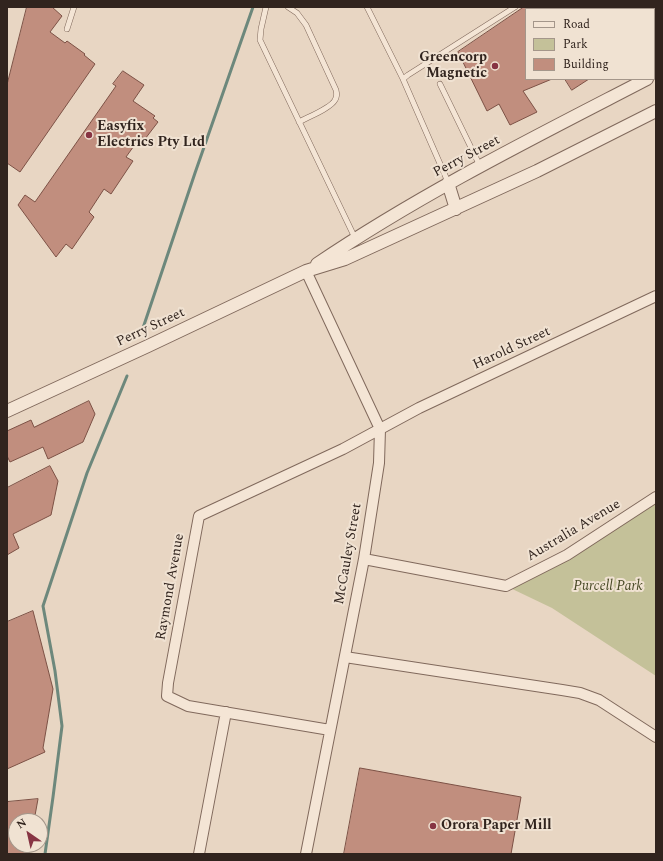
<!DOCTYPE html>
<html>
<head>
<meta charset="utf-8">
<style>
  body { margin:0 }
  #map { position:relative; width:663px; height:861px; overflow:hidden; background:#e8d6c3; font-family:Spectral,serif }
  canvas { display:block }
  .frame { position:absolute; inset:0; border:8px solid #31241e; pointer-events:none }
  .legend { position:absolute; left:525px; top:8px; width:130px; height:72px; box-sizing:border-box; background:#f0e2d2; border:1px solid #a4968a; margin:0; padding:5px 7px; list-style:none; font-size:12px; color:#31241e }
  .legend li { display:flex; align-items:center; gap:8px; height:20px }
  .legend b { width:20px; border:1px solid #a4968a }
  .north { position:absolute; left:8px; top:813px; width:40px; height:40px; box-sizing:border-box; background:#f0e2d2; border:1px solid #a4968a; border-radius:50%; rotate:326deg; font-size:11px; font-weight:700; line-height:16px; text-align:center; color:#31241e }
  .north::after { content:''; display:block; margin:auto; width:14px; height:18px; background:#873443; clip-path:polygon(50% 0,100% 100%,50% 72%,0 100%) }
</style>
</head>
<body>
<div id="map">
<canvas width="663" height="861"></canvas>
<div class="frame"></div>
<ul class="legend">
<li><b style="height:5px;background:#f4e5d5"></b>Road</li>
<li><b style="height:11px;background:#c4c199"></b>Park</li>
<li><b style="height:11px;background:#c18e7e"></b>Building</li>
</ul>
<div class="north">N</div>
</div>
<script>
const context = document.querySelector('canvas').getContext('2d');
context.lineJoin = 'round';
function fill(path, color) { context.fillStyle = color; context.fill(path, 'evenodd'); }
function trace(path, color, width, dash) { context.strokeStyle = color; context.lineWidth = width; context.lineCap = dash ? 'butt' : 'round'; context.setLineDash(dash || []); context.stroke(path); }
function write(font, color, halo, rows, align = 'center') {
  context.font = font + ' Spectral,serif'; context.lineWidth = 4; context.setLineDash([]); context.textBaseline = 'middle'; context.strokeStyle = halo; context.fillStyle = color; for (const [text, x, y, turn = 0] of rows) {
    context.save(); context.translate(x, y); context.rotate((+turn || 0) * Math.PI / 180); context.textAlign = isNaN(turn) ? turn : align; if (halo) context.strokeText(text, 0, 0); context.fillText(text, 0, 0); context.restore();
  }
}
const green = new Path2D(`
  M656,497V676L552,608L506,586Z`);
const stream = new Path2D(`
  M143,328L195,173L253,7
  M45,854L53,797L62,726L55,671L43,606L87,473L127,376`);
const building = new Path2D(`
  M27,7H52L62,16L50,32L65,43L67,41L85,54L84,55L95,64L20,172L7,163V85Z
  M524,7H526V79H552L523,91L537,112L510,125L499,104L487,111L458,52Z
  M123,71L144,85L133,101L155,116L153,118L158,122L145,139L141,136L126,157L133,161L111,194L104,189L89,212L94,217L72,249L66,244L56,257L18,205L25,195L35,202L116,86L113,84Z
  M565,79H589L572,90Z
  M89,401L95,414L83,442L48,459L43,447L10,462L7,456V431L31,420L34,427Z
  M50,466L58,481L51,515L13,534L19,548L7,555V488Z
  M33,611L53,689L43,748L45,752L7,769V622Z
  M360,768L521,797L511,854H344Z
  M38,799L34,821H16V845H30L29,854H7V802Z`);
const service = new Path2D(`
  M266,7L261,29L260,40L355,238
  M288,7L297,13L306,25L336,90C337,94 337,97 335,100C331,108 308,117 299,122
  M367,7L403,79L448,182
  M67,29L74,7
  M403,79L408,75L515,7
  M440,84L480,166`);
const minor = new Path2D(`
  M364,559L506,586L567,555L656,497
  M345,657L562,690L580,693L599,700L656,737
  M330,730L188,706L167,696L168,683L199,516L343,449L419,408L656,296
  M199,854L226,712
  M306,854L364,559L379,463L380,429L306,271`);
const tertiary = new Path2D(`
  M448,183L456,209
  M317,264C422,193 535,137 647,79
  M7,411L148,346L306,271L345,259L537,171L656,111`);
const markers = [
  [495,66,4,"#873443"],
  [89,135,4,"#873443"],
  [433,826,4,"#873443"]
];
const poiNames = [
  ["Greencorp",487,58,"right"],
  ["Magnetic",487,74,"right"],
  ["Easyfix",97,127],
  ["Electrics Pty Ltd",97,143],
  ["Orora Paper Mill",441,826]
];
const streetNames = [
  ["Perry Street",467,157,-28],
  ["Perry Street",151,328,-25],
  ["Harold Street",512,349,-25],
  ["Australia Avenue",574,531,-31],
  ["McCauley Street",349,554,-80],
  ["Raymond Avenue",171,587,-80]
];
const parkNames = [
  ["Purcell Park",608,587]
];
fill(green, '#c4c199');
trace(stream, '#6d887c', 3);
fill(building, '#c18e7e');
trace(building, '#7c5145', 1);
trace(service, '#80695c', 6);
trace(minor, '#80695c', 12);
trace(tertiary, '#80695c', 14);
trace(service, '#f4e5d5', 5);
trace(minor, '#f4e5d5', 10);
trace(tertiary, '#f4e5d5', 12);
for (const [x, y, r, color] of markers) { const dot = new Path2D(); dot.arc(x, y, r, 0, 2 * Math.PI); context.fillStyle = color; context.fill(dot); trace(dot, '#f0e2d2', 1.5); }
write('bold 14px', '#31241e', '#f0e2d2', poiNames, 'left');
write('14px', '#31241e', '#f0e2d2', streetNames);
write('italic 14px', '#494b27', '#f0e2d2', parkNames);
</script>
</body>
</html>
